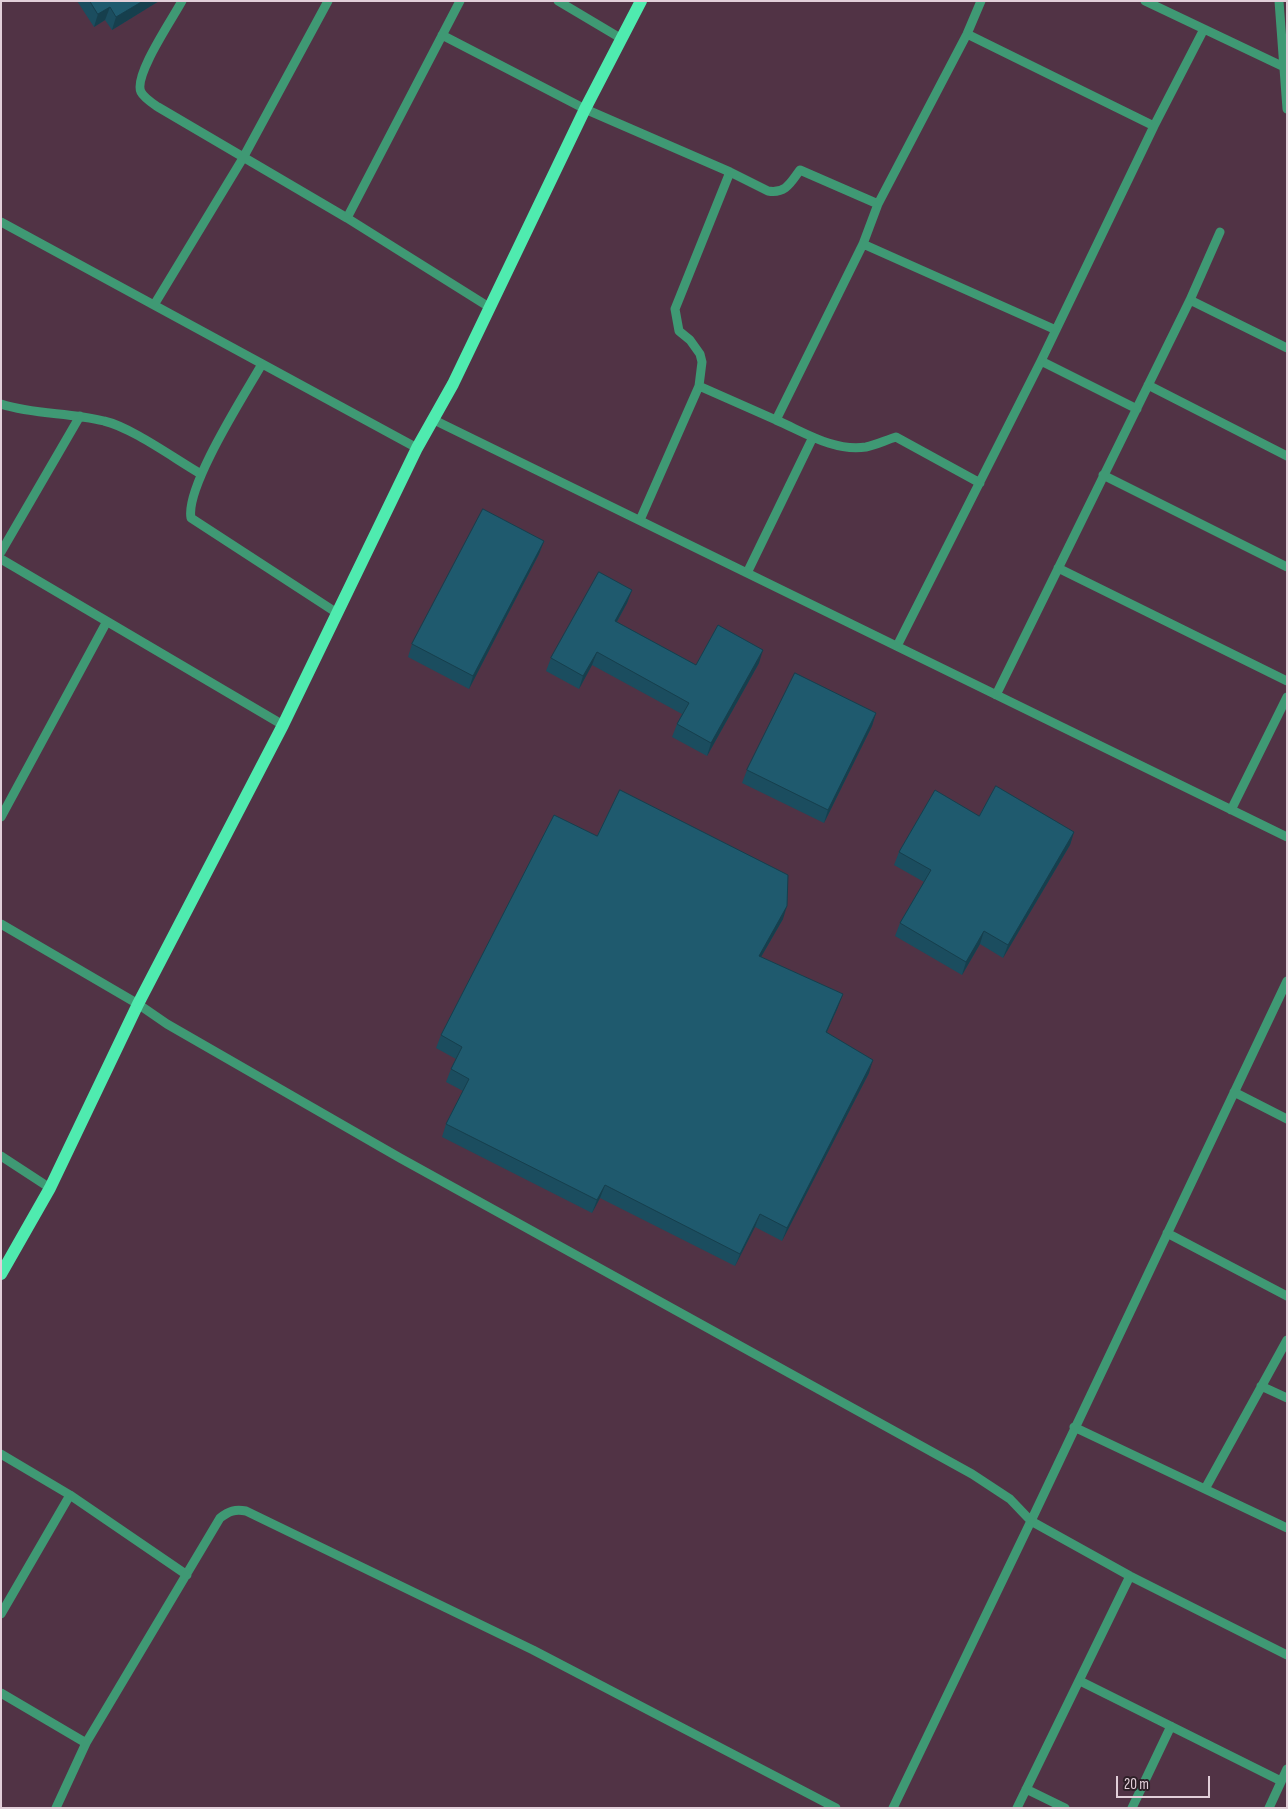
<!DOCTYPE html>
<html>
<head>
<meta charset="utf-8">
<style>
  body { margin:0 }
  #map { position:relative; width:1288px; height:1809px; overflow:hidden; background:#513345; font-family:"Sofia Sans Condensed",sans-serif }
  canvas { display:block }
  .frame { position:absolute; inset:0; border:2px solid #e2cfd9; pointer-events:none }
  .scale { position:absolute; left:1116px; top:1776px; width:94px; height:22px; box-sizing:border-box; border:2px solid #e2cfd9; border-top:0; padding-left:6px; font-size:15px; line-height:18px; white-space:nowrap; color:#e2cfd9; -webkit-text-stroke:4px #2e2028; paint-order:stroke }
</style>
</head>
<body>
<div id="map">
<canvas width="1288" height="1809"></canvas>
<div class="frame"></div>
<div class="scale">20 m</div>
</div>
<script>
const context = document.querySelector('canvas').getContext('2d');
context.lineJoin = 'round';
function trace(path, color, width, dash) { context.strokeStyle = color; context.lineWidth = width; context.lineCap = dash ? 'butt' : 'round'; context.setLineDash(dash || []); context.stroke(path); }
function fill(path, color) { context.fillStyle = color; context.fill(path, 'evenodd'); }
const minor = new Path2D(`
  M182,1C173,18 133,76 141,92C144,98 152,103 158,107L347,218L489,307
  M558,1L622,39
  M1145,1L1284,67
  M1279,1L1287,109
  M967,34L1154,126
  M442,35L585,109L730,172L768,191C786,194 791,182 800,170L878,204
  M347,218L460,1
  M1,222L417,448
  M863,244L1056,330
  M1190,300L1287,348
  M154,305L243,158L328,1
  M1041,361L1137,409
  M262,364C245,394 185,487 191,518L337,613
  M1148,385L1287,456
  M699,386L776,420
  M1,404C35,415 69,412 104,421C131,427 175,459 201,474
  M432,419L1287,837
  M1103,475L1287,567
  M980,483L896,437C886,440 876,445 866,447C834,452 804,432 776,420L863,244L878,204L967,34L981,1
  M640,520L699,386L702,362L700,354L690,340L679,331L675,309L730,172
  M1,552L80,416
  M1,559L283,725
  M1058,568L1287,681
  M747,573L813,437
  M897,646L1041,361L1154,126L1204,29
  M996,695L1190,300L1220,232
  M1231,810L1287,697
  M1,817L106,623
  M1,924L138,1004L167,1024L400,1158L972,1474L1010,1499L1031,1521L1130,1576L1287,1655
  M1234,1092L1287,1119
  M1,1156L50,1188
  M1167,1233L1287,1296
  M1261,1386L1287,1398
  M1074,1427L1287,1528
  M1,1454L70,1495L187,1575
  M1205,1489L1287,1340
  M1,1614L70,1495
  M1080,1681L1281,1781
  M1,1693L86,1743
  M1026,1789L1065,1808
  M56,1808L86,1743L220,1518C229,1511 235,1509 246,1511L533,1650L836,1808
  M893,1808L1031,1521L1287,981
  M1017,1808L1130,1576
  M1132,1808L1171,1726
  M1269,1808L1287,1769`);
const major = new Path2D(`
  M1,1274L50,1188L138,1004L283,725L417,448L453,384L585,109L641,1`);
const wall = new Path2D(`
  M77,1H159L112,30L105,20L94,27Z
  M544,541L539,554L469,689L408,657L412,644Z
  M632,590L627,603L617,622L696,665L759,663L707,756L672,737L677,724L682,714L592,665L579,689L546,671L551,658Z
  M876,713L872,726L824,823L742,783L747,770Z
  M979,816L1074,832L1070,845L1003,958L980,944L962,975L895,936L900,923L924,882L894,865L899,852Z
  M597,836L783,919L761,957L838,1007L827,1032L869,1073L782,1241L755,1227L735,1266L600,1198L592,1213L442,1137L446,1124L463,1091L446,1082L451,1069L456,1059L436,1048L441,1035Z`);
const shadedWall = new Path2D(`
  M143,1H159L112,30L116,17Z
  M110,7L105,20L94,27L98,14Z
  M544,541L539,554L469,689L473,676Z
  M632,590L627,603L610,634L615,621Z
  M763,650L759,663L707,756L711,743Z
  M597,652L592,665L579,689L583,676Z
  M876,713L872,726L824,823L828,810Z
  M1074,832L1070,845L1003,958L1008,945Z
  M787,906L783,919L754,969L759,956Z
  M984,931L980,944L962,975L966,962Z
  M843,994L838,1007L821,1045L826,1032Z
  M873,1060L869,1073L782,1241L787,1228Z
  M605,1185L600,1198L592,1213L597,1200Z
  M760,1214L755,1227L735,1266L740,1254Z`);
const building = new Path2D(`
  M90,1H143L116,17L110,7L98,14Z
  M483,509L544,541L473,676L412,644Z
  M599,572L632,590L615,621L696,665L718,625L763,650L711,743L677,724L689,703L597,652L583,676L551,658Z
  M795,673L876,713L828,810L747,770Z
  M996,786L1074,832L1008,945L984,931L966,962L900,923L931,870L899,852L935,790L979,816Z
  M620,790L788,875L787,906L759,956L843,994L826,1032L873,1060L787,1228L760,1214L740,1254L605,1185L597,1200L446,1124L469,1079L451,1069L462,1047L441,1035L554,815L597,836Z`);
trace(minor, '#3f9974', 9);
trace(major, '#4febaf', 12);
fill(wall, '#1b4d5f');
fill(shadedWall, '#163f4d');
fill(building, '#1f5a6e');
trace(building, '#163f4d', 1);
</script>
</body>
</html>
